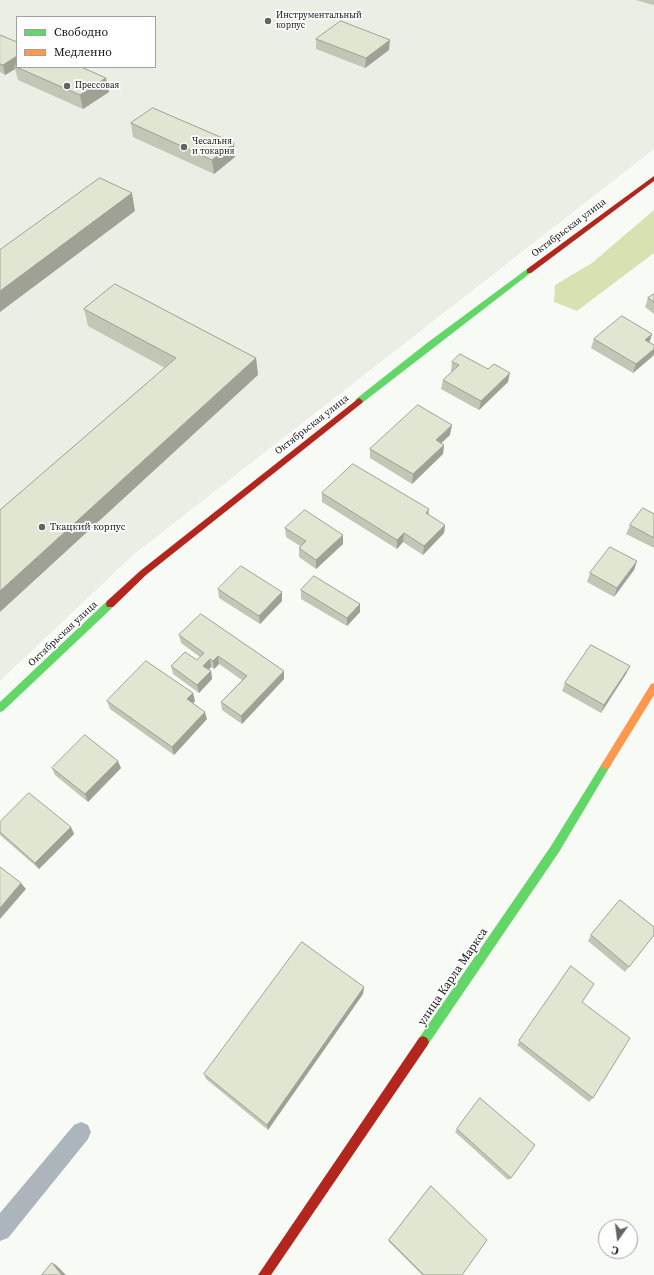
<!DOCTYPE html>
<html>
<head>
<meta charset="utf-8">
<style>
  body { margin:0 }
  #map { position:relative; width:654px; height:1275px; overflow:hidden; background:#f8faf5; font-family:"Source Serif 4",serif }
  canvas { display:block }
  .legend { position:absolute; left:16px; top:16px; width:140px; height:52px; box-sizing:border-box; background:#fff; border:1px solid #a1a1a1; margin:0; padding:5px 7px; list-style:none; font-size:12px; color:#141513 }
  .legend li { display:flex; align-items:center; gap:8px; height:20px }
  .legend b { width:20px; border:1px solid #a1a1a1 }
  .north { position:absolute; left:598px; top:1219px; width:40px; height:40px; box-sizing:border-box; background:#fff; border:1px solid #a1a1a1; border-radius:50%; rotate:194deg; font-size:11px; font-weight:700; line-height:16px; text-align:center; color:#141513 }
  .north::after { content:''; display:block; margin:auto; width:14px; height:18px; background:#646562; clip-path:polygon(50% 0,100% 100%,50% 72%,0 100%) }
</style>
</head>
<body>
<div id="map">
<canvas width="654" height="1275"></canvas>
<ul class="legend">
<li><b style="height:5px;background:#63d668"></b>Свободно</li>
<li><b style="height:5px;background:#ff974d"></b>Медленно</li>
</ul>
<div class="north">С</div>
</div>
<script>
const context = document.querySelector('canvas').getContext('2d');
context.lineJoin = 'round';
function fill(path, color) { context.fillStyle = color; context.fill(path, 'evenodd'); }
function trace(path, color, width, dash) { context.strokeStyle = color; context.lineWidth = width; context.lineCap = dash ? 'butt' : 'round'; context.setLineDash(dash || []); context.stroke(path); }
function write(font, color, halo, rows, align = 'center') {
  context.font = font + ' "Source Serif 4",serif'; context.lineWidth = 3.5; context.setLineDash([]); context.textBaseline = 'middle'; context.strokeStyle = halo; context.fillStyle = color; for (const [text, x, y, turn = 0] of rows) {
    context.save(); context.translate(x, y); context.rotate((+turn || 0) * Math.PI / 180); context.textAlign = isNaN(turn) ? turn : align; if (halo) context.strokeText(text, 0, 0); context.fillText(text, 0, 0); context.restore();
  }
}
const built = new Path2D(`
  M0,0H654V149L133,555L0,681ZM17,17H155V67H17Z`);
const forest = new Path2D(`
  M654,210V253L577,311L554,302L555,285L592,263Z`);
const lane = new Path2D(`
  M81,1122L88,1125L91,1132L88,1139L8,1238L0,1241V1213L74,1125Z`);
const fast = new Path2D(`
  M527,269H529L533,271L362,403H356L355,401L356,399L427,343Z
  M110,600L113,601L114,604L113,607L3,711L0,712V702L107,601Z
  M606,761L609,762L611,765L609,768L559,852L427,1046L423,1048L419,1046L417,1042L419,1038L551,846L603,762Z`);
const slow = new Path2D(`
  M654,683V695L609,768L606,769L603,768L601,765L603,762L651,684Z`);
const jam = new Path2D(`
  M654,176V181L531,273H527V269Z
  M359,398L363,401L362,403L146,575L113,607H107L106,604L107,601L140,571Z
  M423,1036L427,1038L429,1042L427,1046L271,1275H258L419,1038Z`);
const wall = new Path2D(`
  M636,0H654V4L653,5Z
  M0,35L17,67L106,78L109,92L83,109L18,80L15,69L5,75L0,72Z
  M316,39L389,50L365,68L316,49Z
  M131,123L234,143L235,157L214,174L133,137Z
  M654,294V314L645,307L648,298Z
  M84,309L256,358L258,375L165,368L88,326Z
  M652,334L649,343L654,345V354L653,356L633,373L591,348L594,339Z
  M452,362L488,369L508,382L479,410L441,389L443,380L452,372L451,371Z
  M450,435L441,443L444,445L443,454L412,484L370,458V449Z
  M322,493L429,515L445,525L444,533L423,555L403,542L397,549L322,502Z
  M654,514V548L626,534L630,525Z
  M285,528L343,544L316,569L299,557V548L300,546L286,537Z
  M637,561L634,570L614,597L587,582L590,573Z
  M218,589L282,592V601L260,624L219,598Z
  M301,590L360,604V612L347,626L301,599Z
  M179,635L284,671V679L242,724L222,710L221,702L242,680L219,664L214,669L211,667L208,670L211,671L212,679L199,693L173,674L171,666L197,660L200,657L181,643Z
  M630,666L626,674L601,713L562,691L565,683Z
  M193,693L195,701L193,703L207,719L174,755L110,709L107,701Z
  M52,768H121L88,802L55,775Z
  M0,822L71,827L74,834L39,869L0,835Z
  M591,935H654L625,972L588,941Z
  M571,966L582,1002L593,1098L589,1102L517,1045Z
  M364,987L363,994L268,1130L206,1079L204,1074Z
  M457,1129L511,1178L508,1180L455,1132Z
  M431,1186L462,1275H422L388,1241Z`);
const shadedWall = new Path2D(`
  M390,40L389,50L365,68L366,58Z
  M17,56V67L14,66L15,69L5,75L3,65Z
  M106,78L109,92L83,109L80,95Z
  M234,143L235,157L214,174L212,160Z
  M132,193L135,211L0,312V291Z
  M652,334L649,344L645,340Z
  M654,349V354L653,356L633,373L636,364Z
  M256,358L258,375L0,612V591Z
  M510,373L508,382L479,410L481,401Z
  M452,425L450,435L435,449L436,440Z
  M444,445L443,454L412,484L413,474Z
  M429,509L428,518L426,513Z
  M445,525L444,533L423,555L424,546Z
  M404,533L403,542L397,549V540Z
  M343,535V544L316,569V560Z
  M637,561L634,570L614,597L617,588Z
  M282,592V601L260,624L259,616Z
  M360,604V612L347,626V618Z
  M218,656L219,664L214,669L213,661Z
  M210,659L211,667L204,674L203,666Z
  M630,666L626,674L601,713L604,705Z
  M211,671L212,679L199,693L197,685Z
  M284,671V679L242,724L241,716Z
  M193,693L195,701L189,707L187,699Z
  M205,712L207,719L174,755L172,747Z
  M118,761L121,768L88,802L85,794Z
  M71,827L74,834L39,869L35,863Z
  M21,883L26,889L0,919V908Z
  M364,987L363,994L268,1130L267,1125Z
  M52,1263L56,1265L66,1275H62Z`);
const building = new Path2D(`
  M341,21L390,40L366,58L316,39Z
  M0,35L17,42V56L3,65L0,64Z
  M17,64V67H81L106,78L80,95L14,66Z
  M153,108L234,143L212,160L131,123Z
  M100,178L132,193L0,291V250Z
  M115,284L256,358L0,591V510L176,358L84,309Z
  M654,294V302L648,298Z
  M622,316L652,334L645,340L654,345V349L636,364L594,339Z
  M460,354L488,369L494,364L510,373L481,401L443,380L459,365L452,362Z
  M418,405L452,425L436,440L444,445L413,474L370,449Z
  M353,464L429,509L426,513L445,525L424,546L404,533L397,540L322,493Z
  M643,508L654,514V538L630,525Z
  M305,510L343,535L316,560L299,548L306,541L285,528Z
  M610,547L637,561L617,588L590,573Z
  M241,566L282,592L259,616L218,589Z
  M314,576L360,604L347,618L301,590Z
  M201,614L284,671L241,716L221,702L247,676L218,656L213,661L210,659L203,666L211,671L197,685L171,666L185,652L197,660L204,653L179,635Z
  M591,645L630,666L604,705L565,683Z
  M146,661L193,693L187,699L205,712L172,747L107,701Z
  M85,735L118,761L85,794L52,768Z
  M29,793L71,827L35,863L0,832V822Z
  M0,867L21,883L0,908Z
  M620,900L654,927V935L629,967L591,935Z
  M302,942L364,987L267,1125L204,1074Z
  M571,966L594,984L582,1002L630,1038L593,1098L519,1041Z
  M480,1098L535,1145L511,1178L457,1129Z
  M431,1186L487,1240L462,1275H424L389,1240Z
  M52,1263L62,1275H42Z`);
const markers = [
  [268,21,4,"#646562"],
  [67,86,4,"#646562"],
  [184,147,4,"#646562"],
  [42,527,4,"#646562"]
];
const farPoinames = [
  ["Инструментальный",276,16],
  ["корпус",276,26],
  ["Прессовая",75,86],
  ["Чесальня",192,142],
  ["и токарня",192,152]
];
const streetNames = [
  ["Октябрьская улица",569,228,-37],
  ["Октябрьская улица",312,425,-38],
  ["Октябрьская улица",63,634,-43]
];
const poiNames = [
  ["Ткацкий корпус",50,527]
];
const nearStreetnames = [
  ["улица Карла Маркса",453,977,-56]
];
fill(built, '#ebeee4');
fill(forest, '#d6e2b2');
fill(lane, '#acb5bb');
fill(fast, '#63d668');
fill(slow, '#ff974d');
fill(jam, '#b3261e');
fill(wall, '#c2c6b5');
fill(shadedWall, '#9ea194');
fill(building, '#e1e6d3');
trace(building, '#9ea194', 1);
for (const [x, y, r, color] of markers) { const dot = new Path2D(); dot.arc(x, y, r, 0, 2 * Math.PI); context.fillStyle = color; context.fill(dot); trace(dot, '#fff', 1.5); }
write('9px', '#141513', '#fff', farPoinames, 'left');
write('10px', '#141513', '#fff', streetNames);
write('10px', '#141513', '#fff', poiNames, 'left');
write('12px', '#141513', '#fff', nearStreetnames);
</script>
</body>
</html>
